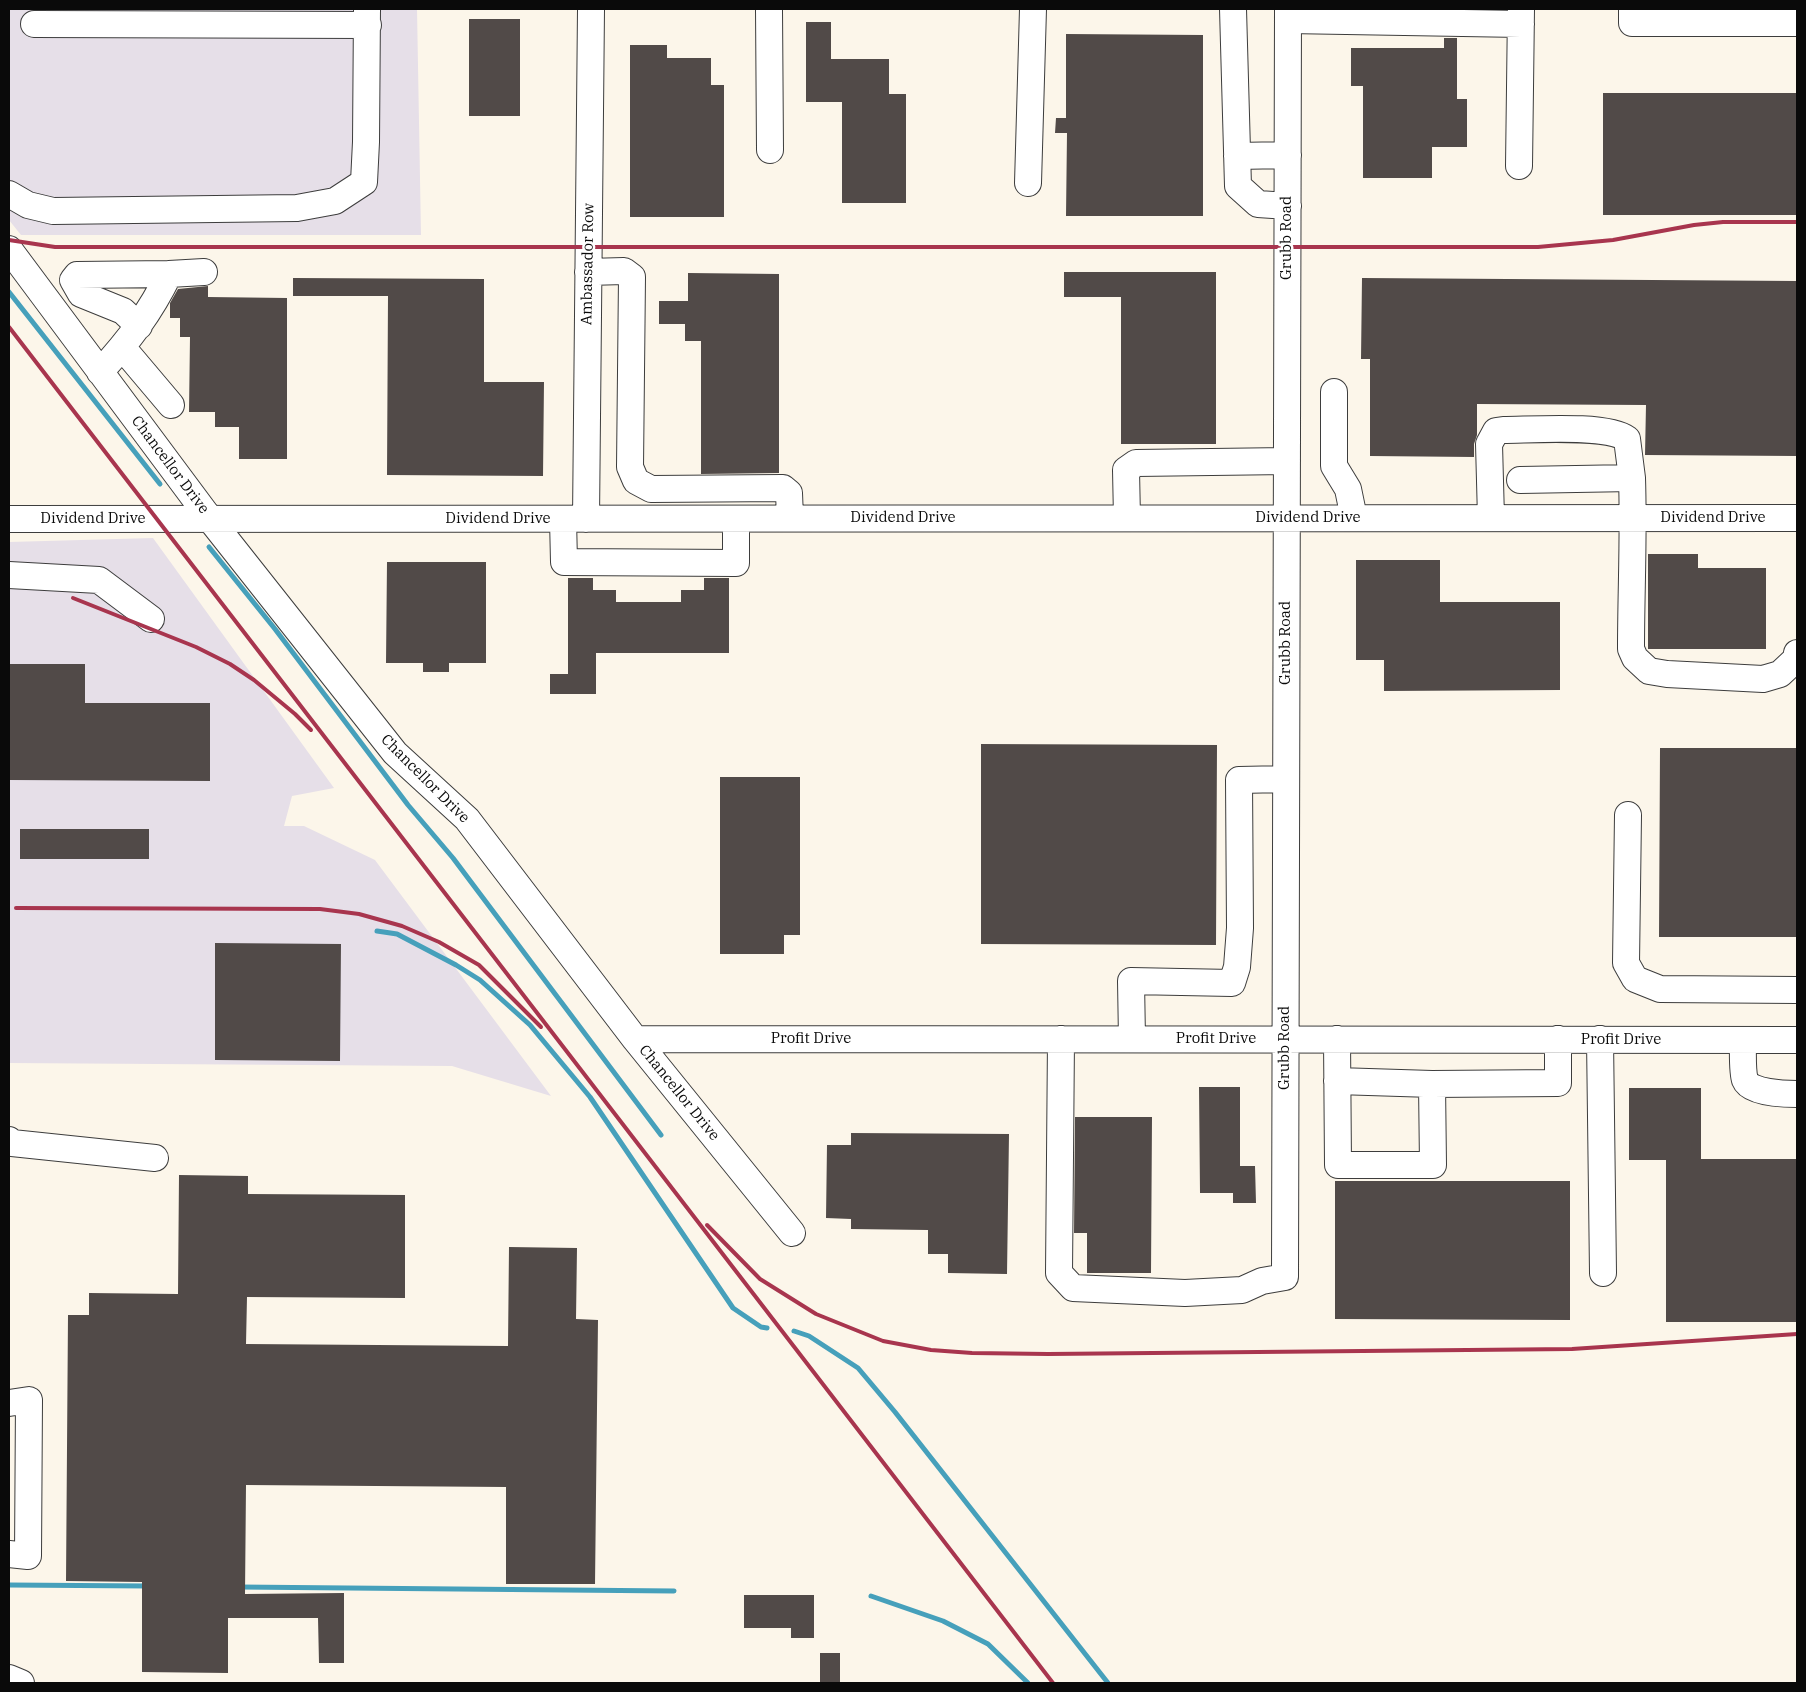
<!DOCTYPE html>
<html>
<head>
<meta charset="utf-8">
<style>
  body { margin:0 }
  #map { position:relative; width:1806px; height:1692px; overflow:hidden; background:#fcf6ea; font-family:"IBM Plex Serif",serif }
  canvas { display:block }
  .frame { position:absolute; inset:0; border:10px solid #0a0a0a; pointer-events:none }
</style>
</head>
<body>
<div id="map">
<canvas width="1806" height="1692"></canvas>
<div class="frame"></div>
</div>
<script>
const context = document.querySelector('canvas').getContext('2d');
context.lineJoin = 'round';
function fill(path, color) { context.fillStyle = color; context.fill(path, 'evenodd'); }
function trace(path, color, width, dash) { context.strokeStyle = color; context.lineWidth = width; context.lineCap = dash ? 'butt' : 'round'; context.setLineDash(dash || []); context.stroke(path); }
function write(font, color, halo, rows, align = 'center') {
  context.font = font + ' "IBM Plex Serif",serif'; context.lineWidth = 5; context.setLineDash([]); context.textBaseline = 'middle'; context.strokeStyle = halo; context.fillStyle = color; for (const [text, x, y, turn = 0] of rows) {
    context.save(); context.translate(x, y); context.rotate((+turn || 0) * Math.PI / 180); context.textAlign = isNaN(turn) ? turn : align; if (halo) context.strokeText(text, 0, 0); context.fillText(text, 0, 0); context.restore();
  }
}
const industrial = new Path2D(`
  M9,9H417L421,235H21L9,220Z
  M153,538L334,788L292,796L284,826H304L375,860L551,1096L452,1066L9,1063V542Z`);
const stream = new Path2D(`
  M9,292L160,484
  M209,547L275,629L408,805L453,858L661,1135
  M377,931L397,934L456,965L480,980L530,1025L590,1097L733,1308L761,1327L767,1328
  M794,1331L809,1336L858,1368L895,1412L1108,1683
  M9,1585L148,1586
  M239,1587L674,1591
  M871,1596L943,1621L988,1644L1028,1683`);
const building = new Path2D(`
  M469,19H520V116H469Z
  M806,22H831V59H889V94H906V203H842V102H806Z
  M1066,34L1203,35V216H1066L1067,133H1055L1056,118H1066Z
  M1444,38H1457V99H1467V147H1432V178H1363V86H1351V48H1444Z
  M630,45H667V58H711V85H724V217H630Z
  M1603,93H1797V215H1603Z
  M1064,272H1216V444H1121V297H1064Z
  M688,273L779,274V473L701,474V341H685V324H659V301H688Z
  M293,278L484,279V382H544L543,476L387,475L388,296H293Z
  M1362,278L1797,281V456L1645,455L1646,405L1477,404V435L1474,444V457L1370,456V359H1361Z
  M208,286V297L287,298V459H239V427H215V412H189L190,337H180V318H170V303L178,289Z
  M1648,554H1698V568H1766V649H1648Z
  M1356,560H1440V602H1560V690L1384,691V660H1356Z
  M387,562H486V663H449V672H423V663H386Z
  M568,578H593V590H616V602H681V590H704V578H729V653H596V694H550V674H568Z
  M9,664H85V703H210V781L9,780Z
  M981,744L1217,745L1216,945L981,944Z
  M1660,748H1797V937H1659Z
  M720,777H800V935H784V954H720Z
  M20,829H149V859H20Z
  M215,943L341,944L340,1061L215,1060Z
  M1199,1087H1240V1166H1255L1256,1203H1233V1193H1200Z
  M1629,1088H1701V1159H1797V1322H1666V1160H1629Z
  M1075,1117H1152L1151,1273H1087V1233H1074Z
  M851,1133L1009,1134L1007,1274L948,1273V1254H928V1230L851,1229V1219L826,1218L827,1145H851Z
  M179,1175L248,1176V1194L405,1195V1298L247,1297L246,1344L508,1346L509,1247L577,1248L576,1319L598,1320L595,1584H506V1487L246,1485L245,1594L344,1593V1663H319L318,1618H228V1673L142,1672V1582L66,1581L68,1315H89V1293L178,1294Z
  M1335,1181H1570V1320L1335,1319Z
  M744,1595H814V1638H791V1628H744Z
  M820,1653H840V1683H820Z`);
const minor = new Path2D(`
  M769,9L770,150
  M1233,9L1238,186L1258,204L1288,206
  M1632,9V23H1797
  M1288,20L1521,24
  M34,24L368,25
  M1237,156L1288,155
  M1519,166L1521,9
  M1028,183L1033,9
  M9,194L28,205L53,211L297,208L335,201L364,182L366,142L367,9
  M9,249L210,519L395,753L467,819L635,1039L792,1233
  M588,272L624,271L632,277L630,467L636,481L651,489L783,488L789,493L790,518
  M139,326L123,311L81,294L73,280L77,275L169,274
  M122,347L171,405
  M100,372C129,340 150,313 169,274L204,272
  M1334,392V466L1348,489L1354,518
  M1520,480L1632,478C1634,535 1631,592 1631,649L1635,658L1649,671L1667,674L1763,679L1780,674L1796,659L1797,653
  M1127,518L1126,470L1136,463L1287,461
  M1491,518L1489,444L1496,431L1503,430C1531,430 1607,424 1627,439L1632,478
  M9,519L1797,518
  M563,519L564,562L736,563V519
  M586,519L591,9
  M9,575L99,580L151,619
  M1628,815L1626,963L1635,979L1660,989L1797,990
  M635,1039L1797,1040
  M1061,1039L1059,1273L1073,1288L1185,1293L1242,1290L1262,1281L1285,1277L1288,9
  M1132,1039L1131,981L1232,983L1237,967L1240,928L1239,780L1286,779
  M1337,1039L1338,1165H1433L1432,1084L1558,1083V1039
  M1600,1039L1603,1273
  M1743,1040C1743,1050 1742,1071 1745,1080C1750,1093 1785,1094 1797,1094
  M1337,1081L1432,1084
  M9,1140L12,1143L155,1158
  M9,1403L29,1400L28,1556L9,1554
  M9,1678L21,1683`);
const rail = new Path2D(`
  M9,240L55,247H1538L1613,240L1694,225L1723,222H1797
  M9,327L1053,1683
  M73,598L196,647L230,664L254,680L295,714L311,730
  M16,908L320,909L359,914L402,926L439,942L479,965L541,1027
  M707,1225L760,1279L816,1314L883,1341L931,1350L972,1353L1048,1354L1572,1349L1797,1334`);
const streetNames = [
  ["Grubb Road",1287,238,-90],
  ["Ambassador Row",588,264,-89],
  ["Chancellor Drive",170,465,53],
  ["Dividend Drive",903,518],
  ["Dividend Drive",1308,518],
  ["Dividend Drive",1713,518],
  ["Dividend Drive",93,519],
  ["Dividend Drive",498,519],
  ["Grubb Road",1286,643,-90],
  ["Chancellor Drive",425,779,45],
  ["Profit Drive",811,1039],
  ["Profit Drive",1216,1039],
  ["Profit Drive",1621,1040],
  ["Grubb Road",1285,1048,-90],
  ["Chancellor Drive",679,1093,51]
];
fill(industrial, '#e6dfe8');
trace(stream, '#46a0bb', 5);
fill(building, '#514a48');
trace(minor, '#3d3d3d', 28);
trace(minor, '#fff', 26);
trace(rail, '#a8354e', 4);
write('15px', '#0a0a0a', '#fff', streetNames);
</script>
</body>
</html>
